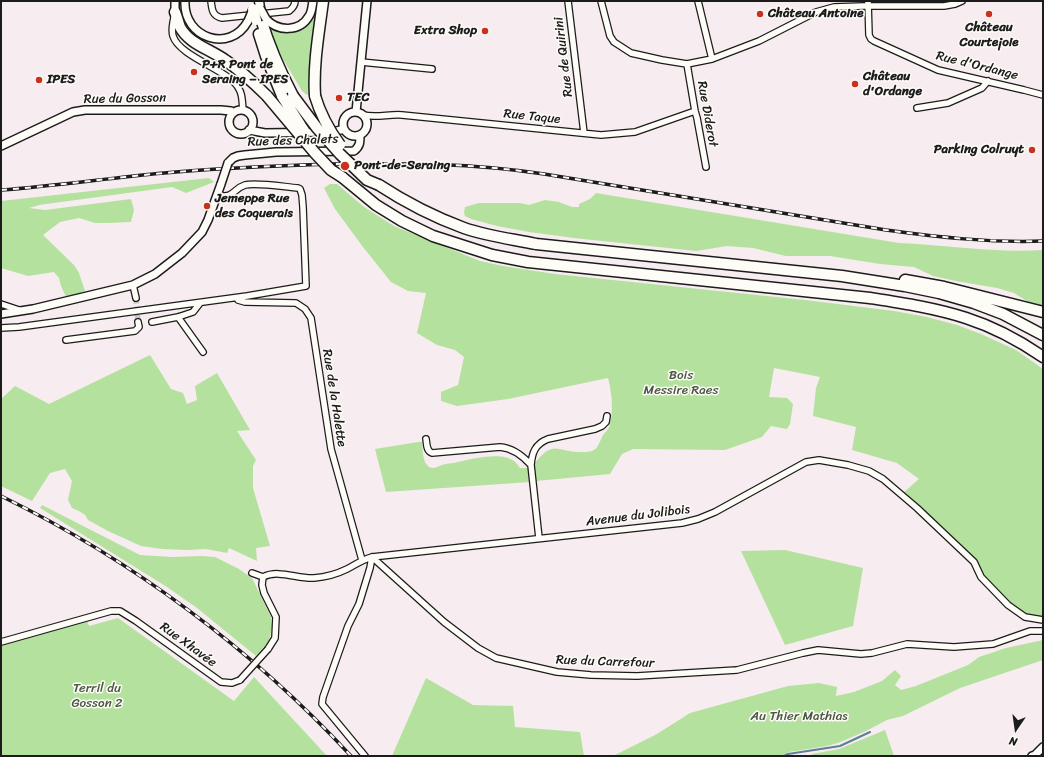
<!DOCTYPE html>
<html>
<head>
<meta charset="utf-8">
<style>
  body { margin:0 }
  #map { position:relative; width:1044px; height:757px; overflow:hidden; background:#f7ecef; font-family:Sriracha,sans-serif }
  canvas { display:block }
  .frame { position:absolute; inset:0; border:2px solid #1c1c1c; pointer-events:none }
  .north { position:absolute; left:996px; top:709px; width:40px; height:40px; -webkit-text-stroke:3px #fdfcf7; paint-order:stroke; rotate:193deg; font-size:11px; font-weight:700; line-height:16px; text-align:center; color:#1c1c1c }
  .north::after { content:''; display:block; margin:auto; width:14px; height:18px; background:#1c1c1c; clip-path:polygon(50% 0,100% 100%,50% 72%,0 100%) }
</style>
</head>
<body>
<div id="map">
<canvas width="1044" height="757"></canvas>
<div class="frame"></div>
<div class="north">N</div>
</div>
<script>
const context = document.querySelector('canvas').getContext('2d');
context.lineJoin = 'round';
function fill(path, color) { context.fillStyle = color; context.fill(path, 'evenodd'); }
function trace(path, color, width, dash) { context.strokeStyle = color; context.lineWidth = width; context.lineCap = dash ? 'butt' : 'round'; context.setLineDash(dash || []); context.stroke(path); }
function write(font, color, halo, rows, align = 'center') {
  context.font = font + ' Sriracha,sans-serif'; context.lineWidth = 3; context.setLineDash([]); context.textBaseline = 'middle'; context.strokeStyle = halo; context.fillStyle = color; for (const [text, x, y, turn = 0] of rows) {
    context.save(); context.translate(x, y); context.rotate((+turn || 0) * Math.PI / 180); context.textAlign = isNaN(turn) ? turn : align; if (halo) context.strokeText(text, 0, 0); context.fillText(text, 0, 0); context.restore();
  }
}
const green = new Path2D(`
  M316,1H318L310,94L307,95L302,91L277,49L268,26C289,38 293,28 311,19Z
  M209,178L214,182L186,193L172,187L39,205L29,208L45,210L131,199L134,210L131,222L108,223H95L79,218L60,222L43,235L74,265L79,273L85,291L67,299L61,286L59,278L54,272L28,276L1,268V201Z
  M330,184H337L364,207L394,226L480,261L503,266L555,274L805,300L894,311L927,317L957,325L981,334L1016,350L1043,369V618L1026,615L1016,609L987,581L981,572L978,563L968,552L925,511L903,493L919,479L897,463L852,450L856,427L813,416L816,388L820,377L774,368L769,397L787,398L793,404L790,424L787,429L771,426L762,437L725,450L633,449L622,454L610,474L536,481L534,464C555,438 556,453 582,452C586,452 591,452 594,450C598,448 600,441 602,437C604,433 608,430 609,427C614,412 612,393 608,378L508,399L457,406L441,401V392L458,385L464,357L455,350L437,345L417,333L426,293L408,291L391,282L363,247L335,209L324,188Z
  M596,193L899,243C947,245 995,253 1043,250V307L1030,303L1014,293L997,288L956,281L933,276L914,267L880,264L830,256H786L753,248L727,246L696,251L574,238L529,232L497,226L471,219L465,216L464,212L465,207L479,203H520L529,205L545,200L559,202L572,207H579V204L590,199Z
  M150,355L171,389L183,393L187,404L197,400L195,386L217,373L250,430L237,431L256,460L253,466V488L270,546L256,548L257,561L229,548L227,553L206,549L188,550L162,549L141,546L108,531L88,520L85,515L79,511L72,508L68,500L72,481L65,469L50,473L32,501L1,486V399L15,386L49,404Z
  M418,442H422C423,449 422,461 428,466C432,470 437,467 442,465C445,464 450,463 454,463C469,459 501,451 514,461C517,463 518,466 520,468H529L530,482L386,492L375,449Z
  M42,505L140,555L172,557L202,556L215,557L239,569L252,578L271,617L272,628L269,641L256,656L197,608L167,587L40,508Z
  M785,550L863,568L853,626L785,645L741,551Z
  M118,618L234,701L254,677L327,756H1V643L87,621L89,626Z
  M1043,640V660L960,688L903,716L887,720L864,732L838,743L827,746L789,752L782,756H613L657,734L690,713L788,686L819,683L837,687L836,696L854,692L882,681L895,670L901,676L895,685L901,690L916,686L968,665L979,657L1006,648Z
  M426,678L473,705L513,706L515,727L580,732L584,756H392Z
  M885,730L894,756H811L812,754L839,749Z`);
const stream = new Path2D(`
  M784,756L788,754L840,746L870,732`);
const minorTunnel = new Path2D(`
  M136,298L138,322`);
const minor = new Path2D(`
  M211,1C212,9 212,16 222,18L289,11C293,8 295,5 295,1
  M568,1L584,133
  M601,1L610,36L614,42L631,53L662,60L687,64L712,59L759,41L816,12L834,7L864,6H944L955,4L962,1
  M698,1L712,59
  M868,1L869,35L871,39L874,41L938,70L1024,90L1043,95
  M175,14C173,21 171,29 173,36C178,53 214,66 229,78C233,81 237,84 239,89C243,95 242,103 243,110
  M361,62L432,69
  M687,64L695,111L697,118L706,167
  M917,108L948,103L982,88L988,81
  M363,115C376,118 389,114 402,115L601,135L635,132L695,111
  M133,285L136,298
  M237,298L238,300L245,302L296,303L305,309L311,318L331,449L362,560
  M1,304L22,311
  M178,317L203,352
  M152,322L178,317L193,312L200,303
  M1,328L19,327L247,296L306,286L303,207L302,195L300,189L298,188C285,187 256,182 245,185C232,189 235,199 217,195
  M66,340L135,331L139,327L138,322
  M426,439C427,444 426,451 432,453L500,447C513,448 522,455 531,465L539,538
  M531,465C532,453 535,444 548,439L595,429L602,426L606,422L607,416
  M372,557L444,622L478,648L496,658L557,672L591,675L637,676L737,670L803,653L818,650L861,654L872,653L907,644L954,647L993,644L1030,631H1043
  M252,573L263,577
  M263,577C279,569 297,579 314,578C326,577 337,574 347,569C357,564 361,560 372,557L682,523L698,519L715,512L806,462L819,460L848,465L869,471L883,479L917,508L974,562L981,577L1008,605L1025,617L1043,620
  M263,577L262,585L264,593L276,617L275,638L268,649
  M1,642L111,611H120L136,621L221,682L232,683L240,680
  M365,756L322,704L323,697L348,626L359,604L370,568L372,557`);
const tertiary = new Path2D(`
  M229 122a12 12 0 1 1 24 0a12 12 0 1 1-24 0Z
  M356,112L367,1
  M343 124a12 12 0 1 1 24 0a12 12 0 1 1-24 0Z
  M249,130L265,133L333,132L344,129
  M1,146L73,112L85,110H221L231,111L233,113
  M228,163L233,158L238,156L245,155L276,152L354,151C360,146 360,143 360,135
  M1,314L33,309L133,285L155,274L182,253L202,232L208,220L221,184
  M1032,756L1035,755L1043,747`);
const secondary = new Path2D(`
  M175,1V12
  M185,1C183,38 230,54 248,21
  M266,19C278,32 300,32 309,16C312,12 312,6 313,1`);
const primary = new Path2D(`
  M259,1L260,8`);
const motorway = new Path2D(`
  M175,12C177,17 178,22 180,27C189,44 210,49 225,60C240,70 254,83 267,96
  M261,19C269,46 280,71 293,96
  M259,34L266,56L282,96
  M315,96C313,64 319,32 323,1
  M342,177L376,205L402,221L433,236L492,255L528,262L870,298C902,303 935,308 966,318C994,327 1020,341 1043,357
  M379,185C405,202 434,217 464,228C487,236 512,239 536,244L842,276L905,286L939,293L974,303L1003,314L1043,335
  M905,280L944,287L1043,312`);
const rail = new Path2D(`
  M1,190C55,186 109,178 164,173C219,168 274,166 330,164C403,163 472,163 544,174L886,230C938,237 990,243 1043,241
  M1,496C132,560 252,649 351,756`);
const minorBridge = new Path2D(`
  M240,680L268,649`);
const tertiaryBridge = new Path2D(`
  M221,184L228,163`);
const secondaryBridge = new Path2D(`
  M260,8L266,19
  M248,21L253,9`);
const motorwayBridge = new Path2D(`
  M253,9L256,20
  M267,96L315,153L331,170L342,177
  M282,96L301,126L305,132
  M293,96L317,128L340,154L367,180L379,185
  M315,96C320,113 329,130 340,145`);
const markers = [
  [760,14,4,"#c8321e"],
  [989,14,4,"#c8321e"],
  [485,31,4,"#c8321e"],
  [194,72,4,"#c8321e"],
  [39,80,4,"#c8321e"],
  [855,84,4,"#c8321e"],
  [339,98,4,"#c8321e"],
  [1032,150,4,"#c8321e"],
  [345,166,5,"#c8321e"],
  [207,206,4,"#c8321e"]
];
const poiNames = [
  ["Château Antoine",768,14],
  ["Château",989,28,"center"],
  ["Courtejoie",989,43,"center"],
  ["Extra Shop",477,31,"right"],
  ["P+R Pont de",202,65],
  ["Seraing – IPES",202,80],
  ["Château",863,77],
  ["d'Ordange",863,92],
  ["IPES",47,80],
  ["TEC",347,98],
  ["Parking Colruyt",1024,150,"right"],
  ["Pont-de-Seraing",354,166],
  ["Jemeppe Rue",215,199],
  ["des Coquerais",215,214]
];
const streetNames = [
  ["Rue de Quirini",564,57,-97],
  ["Rue d'Ordange",977,66,14],
  ["Rue du Gosson",125,99,-1],
  ["Rue Diderot",707,114,80],
  ["Rue Taque",532,117,6],
  ["Rue des Chalets",293,141,-2],
  ["Rue de la Halette",334,398,81],
  ["Avenue du Jolibois",638,516,-7],
  ["Rue Xhavée",188,645,36],
  ["Rue du Carrefour",605,662,2]
];
const parkNames = [
  ["Bois",681,376],
  ["Messire Raes",681,391],
  ["Terril du",97,689],
  ["Gosson 2",97,704],
  ["Au Thier Mathias",799,717]
];
fill(green, '#b5e19f');
trace(stream, '#5a8195', 2);
trace(minorTunnel, '#cbc2c5', 5.5, [5.5, 3]);
trace(minor, '#1c1c1c', 8);
trace(tertiary, '#1c1c1c', 10);
trace(secondary, '#1c1c1c', 10);
trace(primary, '#1c1c1c', 11);
trace(motorway, '#1c1c1c', 13);
trace(minor, '#fdfcf7', 5.5);
trace(tertiary, '#fdfcf7', 7);
trace(secondary, '#fdfcf7', 7);
trace(primary, '#fdfcf7', 8);
trace(motorway, '#fdfcf7', 10);
trace(rail, '#1c1c1c', 3.5);
trace(rail, '#fdfcf7', 2, [6]);
trace(minorBridge, '#1c1c1c', 8, []);
trace(tertiaryBridge, '#1c1c1c', 10, []);
trace(secondaryBridge, '#1c1c1c', 10, []);
trace(motorwayBridge, '#1c1c1c', 13, []);
trace(minorBridge, '#fdfcf7', 5.5);
trace(tertiaryBridge, '#fdfcf7', 7);
trace(secondaryBridge, '#fdfcf7', 7);
trace(motorwayBridge, '#fdfcf7', 10);
for (const [x, y, r, color] of markers) { const dot = new Path2D(); dot.arc(x, y, r, 0, 2 * Math.PI); context.fillStyle = color; context.fill(dot); trace(dot, '#fdfcf7', 1.5); }
write('bold 13px', '#1c1c1c', '#fdfcf7', poiNames, 'left');
write('13px', '#1c1c1c', '#fdfcf7', streetNames);
write('13px', '#4a5743', '#fdfcf7', parkNames);
</script>
</body>
</html>
